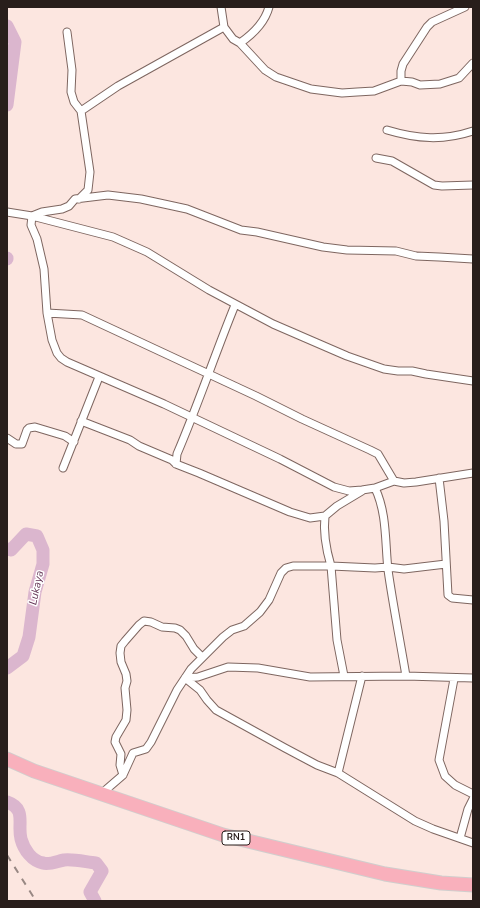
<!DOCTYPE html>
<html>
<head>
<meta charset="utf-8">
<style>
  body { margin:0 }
  #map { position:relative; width:480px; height:908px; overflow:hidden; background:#fce6e0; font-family:"Nunito Sans",sans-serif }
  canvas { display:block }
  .frame { position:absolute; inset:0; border:8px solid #281e1b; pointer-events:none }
</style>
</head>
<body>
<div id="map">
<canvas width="480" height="908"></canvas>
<div class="frame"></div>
</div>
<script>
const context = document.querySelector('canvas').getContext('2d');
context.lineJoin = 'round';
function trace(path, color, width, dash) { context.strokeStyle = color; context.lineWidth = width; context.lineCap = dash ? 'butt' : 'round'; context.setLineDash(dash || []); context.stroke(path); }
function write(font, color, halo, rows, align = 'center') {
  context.font = font + ' "Nunito Sans",sans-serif'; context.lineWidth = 3; context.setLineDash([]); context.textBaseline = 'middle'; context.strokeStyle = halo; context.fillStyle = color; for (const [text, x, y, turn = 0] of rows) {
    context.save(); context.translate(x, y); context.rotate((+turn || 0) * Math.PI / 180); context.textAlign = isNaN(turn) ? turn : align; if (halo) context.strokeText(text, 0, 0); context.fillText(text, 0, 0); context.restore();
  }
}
const river = new Path2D(`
  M7,26L15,42L7,105
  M7,258V259
  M7,549L11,550L26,534L37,536L43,550V564L35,592L29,637L23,656L7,668
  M7,802C27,809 17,824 21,839C24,850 32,861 43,863C49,865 58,861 64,860C74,859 86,862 96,863L102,871L90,892L95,901`);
const street = new Path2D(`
  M221,7L224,27L233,39L240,43L265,70L276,77L311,89L342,93L357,92L374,91L401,81L412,82L420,85L440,84L459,78L473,63
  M67,32L72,70L71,92L74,102L81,111L90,172L88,190L79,199
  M240,43C253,34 265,22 269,7
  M401,81V71L403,64L427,27L432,22L465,7
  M81,111L118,86L224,27
  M387,130C417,139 443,141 473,131
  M376,158L392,161L434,185L442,186L473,185
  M7,212L32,216L113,237L147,252L209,290L273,324L347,356L384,369L398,371H412L426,374L473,381
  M473,259L439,257L416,256L396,251L347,250L323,247L257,232L241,230L187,209L141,199L108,195L75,199L69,206L62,209L42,212L32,216L31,225L37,239L44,269L47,313L52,340L57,353L61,358L67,362L164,404L280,459L334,487L349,491L362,490L375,488L394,481L404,483L416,482L473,473
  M47,313L82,315L256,396L302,419L370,450L378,454L394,481
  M81,421L130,440L139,446L172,460L176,464L199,473L290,512L310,518L325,516
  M7,438L16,444H22L27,430L29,428L35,427L65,436L74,442
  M176,464L177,454C198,405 215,354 235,305
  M63,468L99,377
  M439,478L444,521L448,595L452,598L473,600
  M375,488C387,513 385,542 388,570C393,605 400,640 406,676
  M344,676L337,640L331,566C326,549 323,533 325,516L337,506L362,491
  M185,678L200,690L207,700L216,710L285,748L317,765L338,773L415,821L433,829L473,843
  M185,678L198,677L228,667L258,668L310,677L406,676L473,678
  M454,679L439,760L445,776L455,785L473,794
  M338,773L362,676
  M123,775L120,765L121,754L115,742L116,737L126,720L127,710L125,688L127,681L126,674L121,662L120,653L121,646L125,641L139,625L144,621L151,622L162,627L175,628L180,630L186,636L194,649L202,657
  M101,794L123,775L133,753L146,749L151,742L177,690L191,669L223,637L232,630L244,626L260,612L269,600L281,573L286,568L293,566H331L375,568L388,567L404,569L446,564
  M460,838L468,809L473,799`);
const highway = new Path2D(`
  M7,759L34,771L223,835L385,874L441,883L473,885`);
const rail = new Path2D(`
  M7,855L36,901`);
const shields = [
  [236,838,28]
];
const shieldNames = [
  ["RN1",236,838]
];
const waterNames = [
  ["Lukaya",37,588,-78]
];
trace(river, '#dbb6ce', 13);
trace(street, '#7e6660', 9);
trace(highway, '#d0cecd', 15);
trace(street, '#fff', 7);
trace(highway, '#f9b0bc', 13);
trace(rail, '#988884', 2, [7, 7]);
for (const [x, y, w] of shields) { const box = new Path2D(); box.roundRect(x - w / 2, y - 7, w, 14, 3); context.fillStyle = '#fff'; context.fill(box); trace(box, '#281e1b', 1); }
write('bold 9px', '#281e1b', null, shieldNames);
write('italic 11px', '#603152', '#fff', waterNames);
</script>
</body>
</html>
